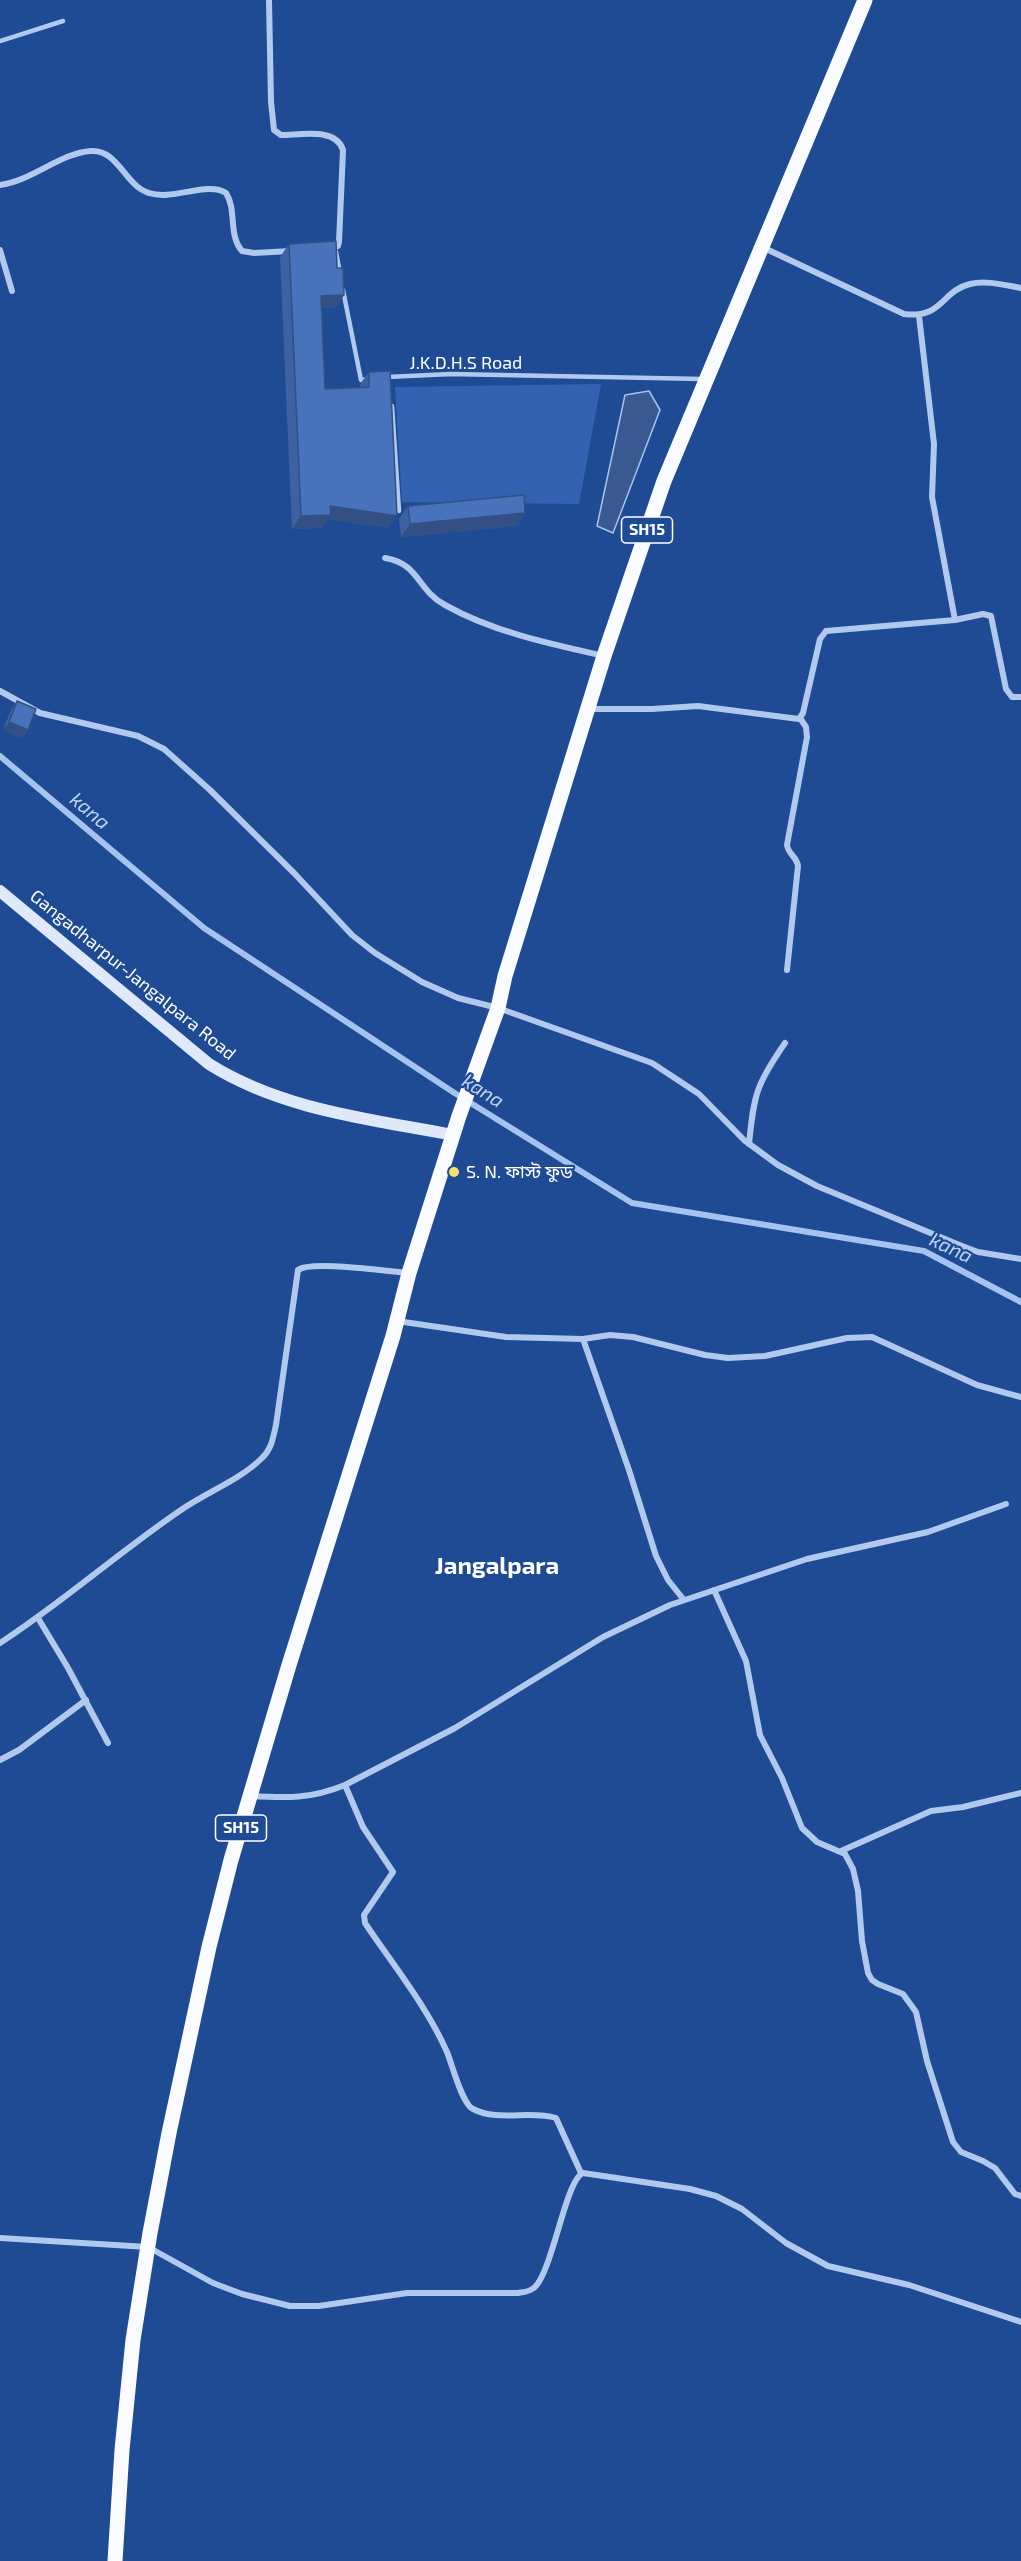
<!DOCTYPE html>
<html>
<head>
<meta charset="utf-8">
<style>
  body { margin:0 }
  canvas { display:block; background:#1f4a94 }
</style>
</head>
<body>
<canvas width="1021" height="2561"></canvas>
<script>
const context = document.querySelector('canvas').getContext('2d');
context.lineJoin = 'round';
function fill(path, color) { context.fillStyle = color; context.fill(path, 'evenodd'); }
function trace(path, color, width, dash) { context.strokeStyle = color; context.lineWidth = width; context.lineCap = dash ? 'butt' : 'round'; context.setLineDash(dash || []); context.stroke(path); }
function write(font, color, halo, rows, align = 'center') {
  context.font = font + ' "Exo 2","Noto Sans Bengali",sans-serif'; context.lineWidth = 4.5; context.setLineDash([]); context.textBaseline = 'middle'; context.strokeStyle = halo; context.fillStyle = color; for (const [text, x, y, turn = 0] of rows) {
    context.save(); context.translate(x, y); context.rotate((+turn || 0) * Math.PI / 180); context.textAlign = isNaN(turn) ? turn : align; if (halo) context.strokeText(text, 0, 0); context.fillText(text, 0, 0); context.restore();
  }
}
const green = new Path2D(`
  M601,384L579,504L402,502L395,387Z`);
const water = new Path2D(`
  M649,391L660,410L613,533L597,526L625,395Z`);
const stream = new Path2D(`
  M0,756L204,928L453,1092L632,1203L924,1251L1021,1302`);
const lane = new Path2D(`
  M0,41L63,21
  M336,252L340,273
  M343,290L361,380L369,379
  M387,377L451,374L702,379
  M392,406L399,511`);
const street = new Path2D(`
  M269,0L271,102L274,130L281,135C300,135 336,127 343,150L339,242L338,246L331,249
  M0,185C32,181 60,153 91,151C118,149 125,186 149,193C173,201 207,181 226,193C237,210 228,235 242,251L254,253L291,251
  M762,247L904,314C943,319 941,291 970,284C986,280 1004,285 1021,288
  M0,250L12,291
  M385,558C420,564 416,589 445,605C493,632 550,644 604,656
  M955,620L983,614L991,616L1006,689L1012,697H1021
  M0,691L40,713L138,736L164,749L210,790L294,873L352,935L375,953L422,982L458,998L498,1008L652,1063L699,1094L744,1140L778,1165L817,1186L962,1246L978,1252L1021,1259
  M588,709H652L698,706L799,719L803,713L820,639L826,631L955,620L932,497L934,444L919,316
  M787,970L798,866C797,857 788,854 787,845L807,737L806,727L800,718
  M749,1144C754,1094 756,1085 785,1043
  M397,1321L506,1337L583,1339L629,1470L656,1556L668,1580L684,1600
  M583,1339L610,1335L633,1337L705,1355L728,1358L765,1356L847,1338L872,1337L977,1385L1021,1397
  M714,1590L746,1661L760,1735L782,1778L802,1828L817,1842L845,1854L853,1869L858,1891L862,1941L868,1973L872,1980L878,1984L903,1994L916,2012L927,2061L953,2142L961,2152L983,2161L995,2168L1015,2194L1021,2196
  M38,1618L68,1668L108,1743
  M0,1643C63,1602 119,1552 181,1510C207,1492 240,1480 262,1458C272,1449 273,1437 276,1425L298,1270C311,1260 389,1272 409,1273
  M0,1760L19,1750L86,1700
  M345,1785L363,1827L393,1872L364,1915L365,1923C393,1965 426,2005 447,2052C452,2064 462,2104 473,2109C498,2122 530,2110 556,2118L581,2173
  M251,1796C287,1798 311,1799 345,1785L455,1728L603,1637L670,1605L807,1559L928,1532L1006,1504
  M841,1851L931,1811L963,1807L1021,1793
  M0,2238L148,2247L213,2283L242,2294L290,2306H319L407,2293H518C524,2292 530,2292 535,2287C553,2269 566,2179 583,2173L690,2189L716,2196L742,2209L786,2243L828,2266L909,2285L1021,2322`);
const secondary = new Path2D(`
  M0,891L209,1064C282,1110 370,1119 453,1135`);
const primary = new Path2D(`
  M115,2561L122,2450L133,2340L150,2233L169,2133L209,1947L231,1860L289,1665L393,1336L409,1273L459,1116L498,1008L505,976L604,656L664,481L865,0`);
const wall = new Path2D(`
  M289,244L337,268L344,295L336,307L322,308L325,389L360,388V384L369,372L388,528L328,519L322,528L292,529L280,257Z
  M408,506L525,513L517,526L401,537L399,519Z
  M17,701L28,730L22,738L3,730L11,710Z`);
const shadedWall = new Path2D(`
  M344,295L336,307L313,308L321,296Z
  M330,506L397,516L388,528L328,519L322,528L292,529L301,516Z
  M525,513L517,526L401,537L410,524Z
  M9,722L28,730L22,738L3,730Z`);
const building = new Path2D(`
  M336,241L337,268H343L344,295L321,296L325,389L369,387V372L390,371L397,516L330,506L331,515L301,516L289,244Z
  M524,495L525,513L410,524L408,506Z
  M17,701L36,709L28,730L9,722Z`);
const markers = [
  [454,1172,6,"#fcde72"]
];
const shields = [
  [647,530,51],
  [241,1828,51]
];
const shieldNames = [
  ["SH15",647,530],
  ["SH15",241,1828]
];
const streetNames = [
  ["J.K.D.H.S Road",466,363],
  ["Gangadharpur-Jangalpara Road",133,975,39]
];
const poiNames = [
  ["S. N. ফাস্ট ফুড",466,1172]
];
const waterNames = [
  ["kana",90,811,40],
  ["kana",483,1091,32],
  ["kana",951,1248,25]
];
const districtNames = [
  ["Jangalpara",497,1566]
];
fill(green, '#3362b2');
fill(water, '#3a5990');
trace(water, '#a6c3f0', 1.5);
trace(stream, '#a6c3f0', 6);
trace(lane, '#b2c9ee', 4.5);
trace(street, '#b2c9ee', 6);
trace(secondary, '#dfe9fa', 12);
trace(primary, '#f9fbff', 15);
fill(wall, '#3e62a1');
fill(shadedWall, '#325083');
fill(building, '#4872bb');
trace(building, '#325083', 1.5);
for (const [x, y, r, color] of markers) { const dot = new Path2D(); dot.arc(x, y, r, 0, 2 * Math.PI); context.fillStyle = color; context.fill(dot); trace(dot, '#1f4a94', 2); }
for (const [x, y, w] of shields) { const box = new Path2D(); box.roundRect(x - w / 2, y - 13, w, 26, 4.5); context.fillStyle = '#1f4a94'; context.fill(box); trace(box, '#fff', 1.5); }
write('bold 16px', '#fff', null, shieldNames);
write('18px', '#fff', '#1f4a94', streetNames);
write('18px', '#fff', '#1f4a94', poiNames, 'left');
write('italic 20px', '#bed3f5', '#1f4a94', waterNames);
write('bold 24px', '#fff', '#1f4a94', districtNames);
</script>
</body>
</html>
